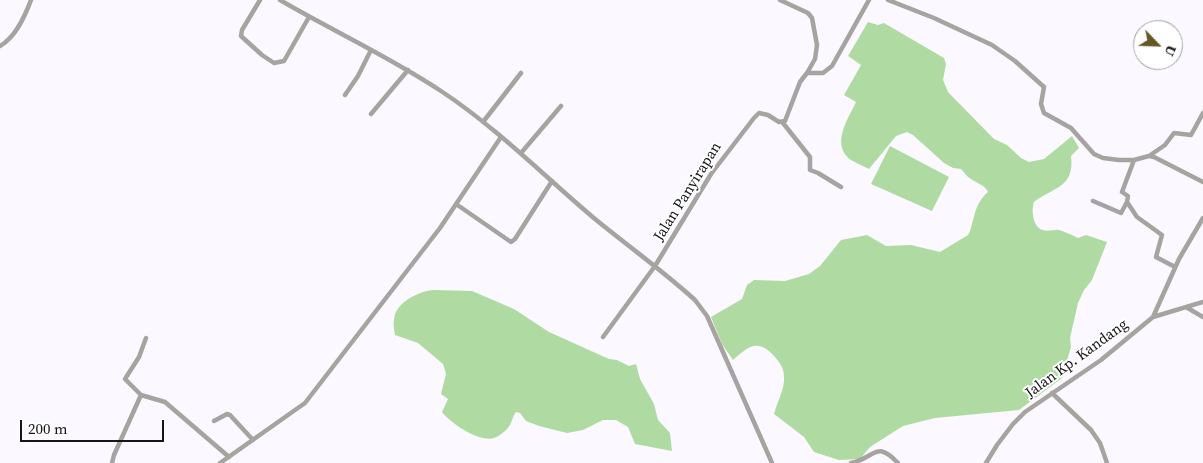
<!DOCTYPE html>
<html>
<head>
<meta charset="utf-8">
<style>
  body { margin:0 }
  #map { position:relative; width:1203px; height:463px; overflow:hidden; background:#fbf8ff; font-family:"Source Serif 4",serif }
  canvas { display:block }
  .north { position:absolute; left:1133px; top:20px; width:50px; height:50px; box-sizing:border-box; background:#fff; border:1px solid #a2a1a2; border-radius:50%; rotate:114deg; font-size:14px; font-weight:700; line-height:20px; text-align:center; color:#161417 }
  .north::after { content:''; display:block; margin:auto; width:18px; height:22px; background:#665825; clip-path:polygon(50% 0,100% 100%,50% 72%,0 100%) }
  .scale { position:absolute; left:20px; top:420px; width:144px; height:22px; box-sizing:border-box; border:2px solid #161417; border-top:0; padding-left:6px; font-size:15px; line-height:18px; white-space:nowrap; color:#161417; -webkit-text-stroke:4px #fff; paint-order:stroke }
</style>
</head>
<body>
<div id="map">
<canvas width="1203" height="463"></canvas>
<div class="north">U</div>
<div class="scale">200 m</div>
</div>
<script>
const context = document.querySelector('canvas').getContext('2d');
context.lineJoin = 'round';
function fill(path, color) { context.fillStyle = color; context.fill(path, 'evenodd'); }
function trace(path, color, width, dash) { context.strokeStyle = color; context.lineWidth = width; context.lineCap = dash ? 'butt' : 'round'; context.setLineDash(dash || []); context.stroke(path); }
function write(font, color, halo, rows, align = 'center') {
  context.font = font + ' "Source Serif 4",serif'; context.lineWidth = 4; context.setLineDash([]); context.textBaseline = 'middle'; context.strokeStyle = halo; context.fillStyle = color; for (const [text, x, y, turn = 0] of rows) {
    context.save(); context.translate(x, y); context.rotate((+turn || 0) * Math.PI / 180); context.textAlign = isNaN(turn) ? turn : align; if (halo) context.strokeText(text, 0, 0); context.fillText(text, 0, 0); context.restore();
  }
}
const green = new Path2D(`
  M868,22L878,25L884,23L944,58L946,64L943,80L948,92L994,139L1007,145L1021,158L1029,162L1044,159L1072,136L1079,148L1071,156C1075,188 1053,187 1034,202C1031,210 1033,228 1043,230C1048,232 1054,229 1059,230C1066,232 1072,235 1078,238L1086,235L1107,242L1092,280L1084,290L1078,303L1070,338L1071,347L1062,378L1019,410L935,418L903,426L870,447L860,459L839,460L814,452L804,437L774,414C777,402 785,389 784,377C784,368 780,363 775,357C758,338 749,346 733,360L722,344L711,317L742,299L747,285L754,280L785,281L809,274L820,266L841,240L862,236L867,235L886,246L911,245L940,252L968,235L970,231C975,216 975,203 988,192C984,184 978,184 971,179C967,177 964,172 961,169L953,168L944,163L913,135L907,132L896,136L869,169C863,166 856,163 851,160C830,145 848,119 856,102L844,95L861,65L848,56Z
  M890,146L949,177L932,211L871,184Z
  M434,290L472,291L514,309L549,332L609,359L617,360L629,366L636,364L640,379L654,404L658,420L670,433L672,451L635,444L628,427L616,420H603L583,430L567,433L539,426L526,421L520,413L516,412C512,417 512,424 507,429C504,432 498,437 494,438C480,443 450,423 442,412L448,399L441,394L446,374L443,364L418,343L395,335C394,330 393,324 394,319C396,302 419,291 434,290Z`);
const minor = new Path2D(`
  M260,0L242,30L241,36L262,55L274,63L284,61L309,17
  M280,0C333,31 390,57 441,91C497,128 544,176 595,219C628,246 663,271 695,300L707,316L772,463
  M780,0L808,13L812,18L817,45L815,59L807,73
  M888,0L934,18L992,45L1015,61L1044,87L1041,104L1044,113L1071,128L1094,154L1103,158L1119,160H1134L1149,156L1154,157L1203,182
  M0,46C16,37 25,16 31,0
  M345,95L358,76L371,50
  M371,114L408,70
  M483,122L521,73
  M783,123L810,157V170L818,173L841,187
  M521,153L561,106
  M1149,156L1165,145L1174,133L1191,135L1203,113
  M1134,160L1122,192L1128,196L1127,202L1137,217L1162,235L1156,257L1175,267
  M1093,201L1121,213L1127,202
  M456,204L511,242L515,239L552,181
  M1186,307L1203,317
  M1153,317L1203,302
  M603,337L655,266L711,174L754,118L759,113L768,115L779,122L785,121L800,82L807,73H823L832,66L869,0
  M146,338L139,357L125,379L141,395L165,402L229,457
  M1052,393L1091,430L1100,443L1107,463
  M214,421L227,414L230,415L253,440
  M112,463L114,455L141,395
  M220,463L305,403L440,228L501,137
  M851,463C876,458 875,439 898,463
  M986,463L997,445L1013,424L1025,412L1101,360L1153,317L1179,259L1203,218`);
const streetNames = [
  ["Jalan Panyirapan",688,192,-58],
  ["Jalan Kp. Kandang",1077,359,-36]
];
fill(green, '#afdba3');
trace(minor, '#a6a3a0', 4.5);
write('15px', '#161417', '#fff', streetNames);
</script>
</body>
</html>
